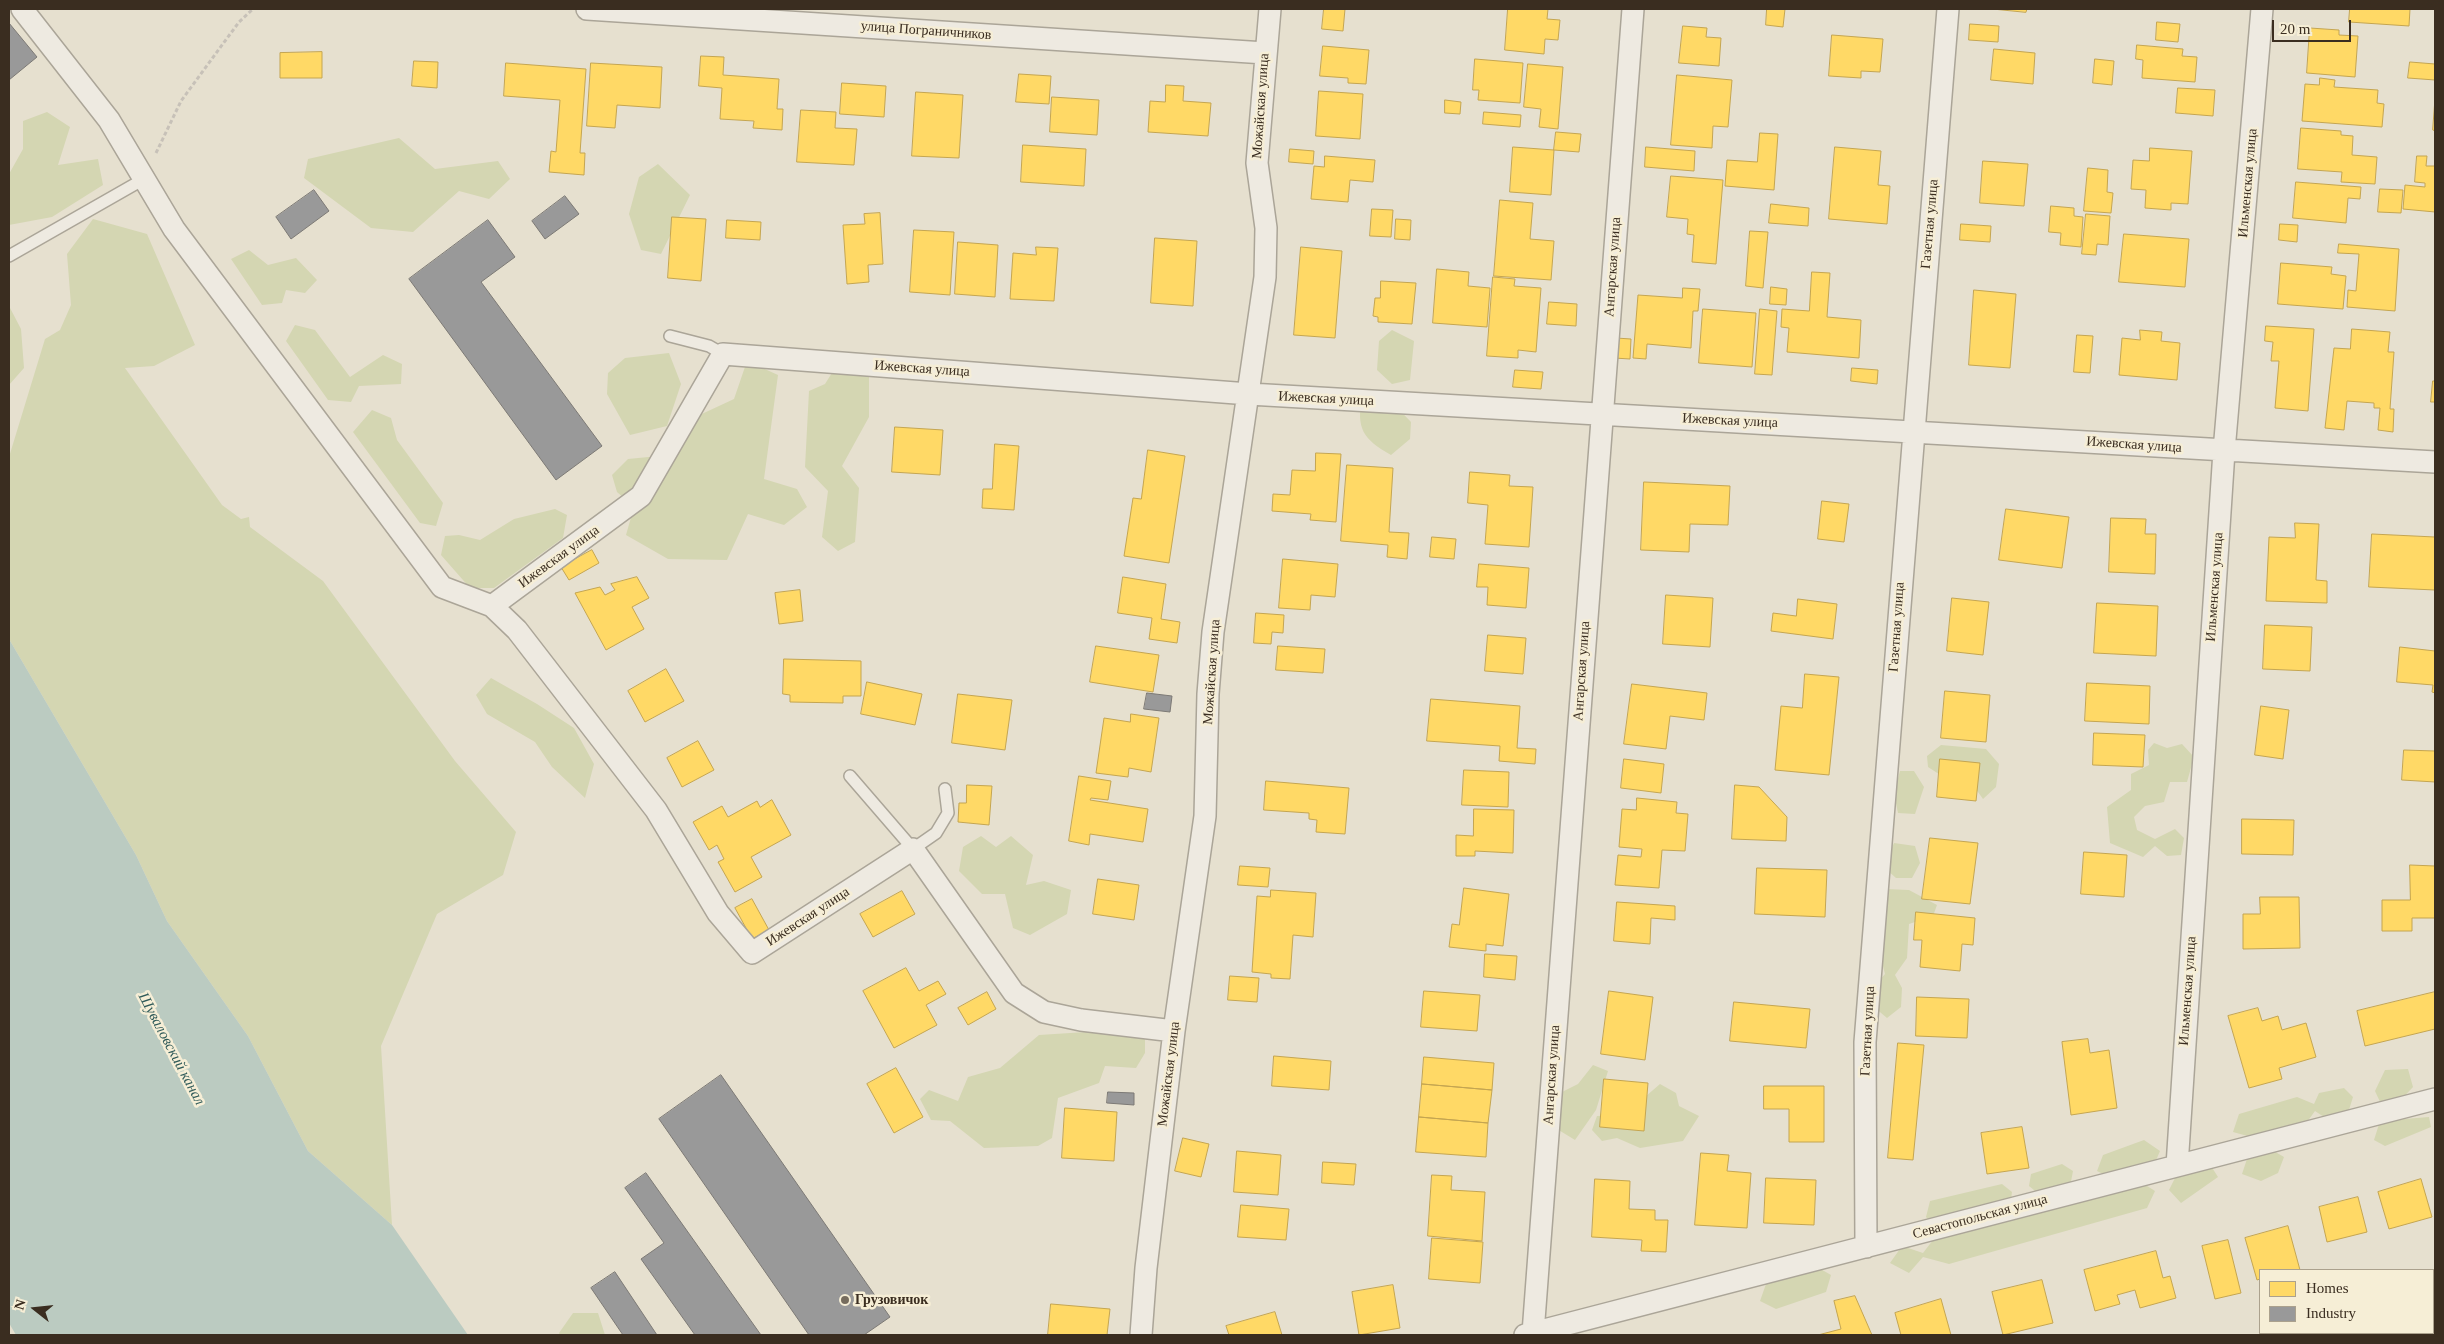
<!DOCTYPE html>
<html>
<head>
<meta charset="utf-8">
<style>
  body { margin:0 }
  #map { position:relative; width:2444px; height:1344px; overflow:hidden; background:#e6e0cf; font-family:Georgia,serif }
  canvas { display:block }
  .frame { position:absolute; inset:0; border:10px solid #3a2d20; pointer-events:none }
  .legend { position:absolute; left:2259px; top:1269px; width:175px; height:65px; box-sizing:border-box; background:#f6eed6; border:1px solid #aba18d; margin:0; padding:6px 9px; list-style:none; font-size:15px; color:#3a2d20 }
  .legend li { display:flex; align-items:center; gap:10px; height:25px }
  .legend b { width:25px; border:1px solid #aba18d }
  .north { position:absolute; left:10px; top:1284px; width:50px; height:50px; -webkit-text-stroke:4px #f6eed6; paint-order:stroke; rotate:286deg; font-size:14px; font-weight:700; line-height:20px; text-align:center; color:#3a2d20 }
  .north::after { content:''; display:block; margin:auto; width:18px; height:22px; background:#3a2d20; clip-path:polygon(50% 0,100% 100%,50% 72%,0 100%) }
  .scale { position:absolute; left:2272px; top:20px; width:79px; height:22px; box-sizing:border-box; border:2px solid #3a2d20; border-top:0; padding-left:6px; font-size:15px; line-height:18px; white-space:nowrap; color:#3a2d20; -webkit-text-stroke:4px #f6eed6; paint-order:stroke }
</style>
</head>
<body>
<div id="map">
<canvas width="2444" height="1344"></canvas>
<div class="frame"></div>
<ul class="legend">
<li><b style="height:14px;background:#ffd966"></b>Homes</li>
<li><b style="height:14px;background:#999"></b>Industry</li>
</ul>
<div class="north">N</div>
<div class="scale">20 m</div>
</div>
<script>
const context = document.querySelector('canvas').getContext('2d');
context.lineJoin = 'round';
function fill(path, color) { context.fillStyle = color; context.fill(path, 'evenodd'); }
function trace(path, color, width, dash) { context.strokeStyle = color; context.lineWidth = width; context.lineCap = dash ? 'butt' : 'round'; context.setLineDash(dash || []); context.stroke(path); }
function write(font, color, halo, rows, align = 'center') {
  context.font = font + ' Georgia,serif'; context.lineWidth = 5; context.setLineDash([]); context.textBaseline = 'middle'; context.strokeStyle = halo; context.fillStyle = color; for (const [text, x, y, turn = 0] of rows) {
    context.save(); context.translate(x, y); context.rotate((+turn || 0) * Math.PI / 180); context.textAlign = isNaN(turn) ? turn : align; if (halo) context.strokeText(text, 0, 0); context.fillText(text, 0, 0); context.restore();
  }
}
const green = new Path2D(`
  M47,112L70,127L58,165L98,159L103,185L52,217L9,225V174L23,149V121Z
  M399,138L435,169L498,161L510,179L489,199L459,191L413,232L371,228L304,178L308,159Z
  M658,164L690,195L661,254L641,250L629,214L639,177Z
  M93,219L147,234L195,345L154,366L125,368L222,505L241,519L249,517L250,527L323,581L455,761L516,832L503,875L437,914L381,1046L392,1225L308,1151L248,1036L167,921L136,855L9,639V457L45,339L60,330L71,305L67,254Z
  M249,250L268,265L296,258L317,280L305,293L286,290L282,303L262,305L231,259Z
  M9,306L21,329L24,368L9,385Z
  M295,325L315,330L350,377L383,355L402,364L401,384L359,386L351,402L328,400L286,341Z
  M1392,330L1414,341L1410,380L1392,384L1377,370L1379,341Z
  M669,353L681,384L667,426L630,435L607,394L608,373L625,358Z
  M747,361L778,375L764,479L797,489L807,507L784,525L748,514L727,560L668,559L626,535L634,507L617,492L612,475L628,459L669,455L691,419L734,399Z
  M835,368L869,376V417L842,466L859,488L855,542L838,551L822,537L828,491L805,467L809,391L825,384Z
  M1384,394L1411,422L1410,439L1391,455C1363,439 1356,429 1362,396Z
  M372,410L391,418L397,440L443,503L436,526L420,523L353,432Z
  M555,509L567,515L563,538L494,588H470L441,555L445,536L459,535L480,540L514,519Z
  M491,678L537,704L574,728L594,764L585,798L552,767L535,742L487,714L476,695Z
  M2154,743L2167,748L2182,744L2194,757L2187,782H2170L2164,802L2145,806L2134,817L2137,830L2155,839L2175,829L2184,838L2181,855L2167,856L2155,846L2143,857L2110,843L2107,807L2131,790V774L2149,765L2148,750Z
  M1941,745L1986,749L1999,764L1996,787L1983,799L1973,785L1945,778L1928,767L1927,756Z
  M1900,771H1914L1924,787L1915,814L1898,813L1894,794Z
  M981,836L996,847L1011,836L1033,855L1026,885L1044,881L1071,890L1067,914L1030,935L1013,928L1005,894H982L959,871L963,847Z
  M1894,843L1915,846L1920,863L1912,878H1896L1887,870L1888,856Z
  M1886,889L1909,890L1937,905L1933,916L1909,924L1907,958L1895,975L1902,988L1901,1007L1887,1018L1874,1007V987L1885,974L1877,944Z
  M1117,1030L1145,1039V1053L1136,1068L1105,1066L1099,1083L1058,1098L1052,1138L1038,1146L984,1148L950,1121L931,1120L920,1099L929,1090L958,1101L968,1077L1000,1068L1039,1035Z
  M1593,1065L1608,1071L1596,1110L1575,1140L1557,1129L1556,1095L1578,1084Z
  M2408,1069L2413,1087L2397,1104H2381L2375,1091L2385,1070Z
  M1660,1084L1676,1093L1679,1106L1699,1116L1683,1141L1640,1148L1617,1138L1602,1141L1592,1130L1597,1116L1624,1115Z
  M2344,1088L2353,1097L2348,1113L2327,1119L2315,1111L2307,1122L2251,1137L2233,1132L2239,1114L2297,1097L2314,1104L2319,1093Z
  M2429,1117L2431,1127L2385,1146L2374,1140L2380,1121Z
  M2144,1140L2160,1151L2154,1165L2109,1177L2097,1171L2103,1155Z
  M2272,1150L2284,1157L2278,1173L2261,1181L2242,1174L2247,1159Z
  M2062,1164L2073,1171L2070,1187L2040,1195L2029,1186L2031,1174Z
  M2211,1166L2218,1177L2181,1203L2169,1190L2176,1176Z
  M2002,1184L2012,1192L2010,1206L1933,1225L1926,1217L1930,1201Z
  M2144,1184L2155,1191L2147,1208L1949,1264L1923,1257L1909,1273L1890,1263L1902,1246L1923,1253L1933,1240Z
  M1817,1267L1831,1275L1826,1292L1776,1309L1760,1301L1766,1284Z
  M573,1313H598L605,1335H560L559,1333Z`);
const water = new Path2D(`
  M9,639L136,855L167,921L248,1036L308,1151L392,1225L468,1335H16L9,1323Z`);
const homes = new Path2D(`
  M1324,9H1345L1343,31L1322,29Z
  M1508,9H1548L1547,19L1560,20L1558,40L1545,39L1544,54L1505,50Z
  M1767,9H1785L1783,27L1766,25Z
  M1993,9H2027L2026,12Z
  M2350,9H2410L2409,26L2349,22Z
  M2157,22L2180,24L2178,42L2156,40Z
  M1970,24L1999,26L1998,42L1969,40Z
  M1683,26L1707,28L1706,37L1721,38L1719,66L1679,63Z
  M2310,28L2339,30V35L2358,36L2355,77L2307,73Z
  M1832,35L1883,39L1880,72L1861,71V78L1829,76Z
  M2137,45L2183,49L2182,56L2197,57L2195,82L2142,78L2143,60L2136,59Z
  M1323,46L1369,50L1366,84L1348,83V78L1320,76Z
  M1994,49L2035,53L2033,84L1991,80Z
  M322,52V78H280V53Z
  M701,56L724,57L723,75L779,79L777,109H783L782,130L753,128L754,121L720,119L722,88L699,86Z
  M1475,59L1523,63L1520,103L1478,100L1479,90H1473Z
  M2095,59L2114,61L2112,85L2093,83Z
  M414,61L438,62L437,88L412,86Z
  M2410,62L2435,64V80L2408,78Z
  M506,63L586,69L580,153H585L584,175L549,172L551,151L556,152L560,100L504,96Z
  M591,63L662,67L660,108L617,105L615,128L587,126Z
  M1528,64L1563,67L1558,129L1539,127L1541,109L1524,107Z
  M1019,74L1051,76L1049,104L1016,102Z
  M1677,75L1732,80L1728,127L1713,126L1712,148L1671,145Z
  M2320,78L2335,80L2334,87L2378,90L2377,103L2384,104L2382,127L2302,121L2305,84L2319,85Z
  M842,83L886,86L884,117L840,114Z
  M1166,85L1184,86L1183,101L1211,103L1208,136L1148,132L1150,101L1165,102Z
  M2178,88L2215,90L2213,116L2176,113Z
  M1319,91L1363,94L1360,139L1316,136Z
  M916,92L963,95L959,158L912,156Z
  M1052,97L1099,100L1097,135L1050,132Z
  M2435,99V131L2433,130Z
  M1445,100L1461,102L1460,114L1445,113Z
  M801,110L836,112L835,128L857,129L854,165L797,162Z
  M1484,112L1521,115L1520,127L1483,124Z
  M2301,128L2341,131V135L2353,136L2352,155L2377,157L2375,184L2341,182L2342,172L2298,169Z
  M1556,132L1581,134L1579,152L1554,150Z
  M1760,133L1778,134L1774,190L1725,186L1727,160L1757,162Z
  M1023,145L1086,149L1084,186L1021,182Z
  M1513,147L1554,150L1551,195L1510,192Z
  M1646,147L1695,151L1694,171L1645,167Z
  M1835,147L1881,151L1878,185L1890,186L1887,224L1829,219Z
  M2150,148L2192,151L2188,204L2171,203V210L2145,208L2146,190L2131,189L2133,160L2149,161Z
  M1290,149L1314,151L1313,164L1289,162Z
  M1325,156L1375,160L1373,182L1350,180L1348,202L1311,199L1314,166L1324,167Z
  M2417,156H2427L2426,166H2435V212L2403,209L2405,185L2425,187V183L2415,182Z
  M1983,161L2028,164L2024,206L1980,203Z
  M2088,168L2108,170L2107,192L2113,193L2111,213L2084,211Z
  M1671,176L1723,180L1716,264L1692,262L1694,235L1687,234L1688,219L1667,217Z
  M2296,182L2361,187L2360,199L2348,198L2346,223L2293,218Z
  M2380,189L2403,190L2401,213L2378,212Z
  M1500,200L1533,203L1530,239L1554,241L1551,280L1494,276Z
  M1771,204L1809,208L1808,226L1769,223Z
  M2051,206L2074,208V216L2083,217L2081,247L2060,245L2061,233L2049,232Z
  M1372,209L1393,210L1391,237L1370,236Z
  M880,213L883,264L868,265L869,282L847,284L843,225L865,224L864,214Z
  M2086,214L2110,216L2108,245L2097,244L2096,255L2082,254Z
  M672,217L706,219L701,281L668,278Z
  M1396,219L1411,220L1410,240L1395,239Z
  M727,220L761,222L760,240L726,238Z
  M1961,224L1991,226L1990,242L1960,240Z
  M2280,224L2298,225L2297,242L2279,240Z
  M914,230L954,232L950,295L910,292Z
  M1750,231L1768,232L1763,288L1746,286Z
  M2124,234L2189,239L2185,287L2119,282Z
  M1155,238L1197,241L1193,306L1151,303Z
  M958,242L998,245L995,297L955,294Z
  M2339,244L2399,249L2395,311L2347,307L2348,290L2356,291L2359,254L2338,253Z
  M1036,247L1058,248L1054,301L1010,299L1013,253L1036,255Z
  M1301,247L1342,251L1335,338L1294,335Z
  M2281,263L2332,267L2331,274L2346,276L2343,309L2278,304Z
  M1437,269L1469,272L1468,286L1490,288L1487,327L1433,323Z
  M1812,272L1830,273L1827,317L1861,320L1859,358L1787,352L1789,328L1781,327L1782,309L1809,311Z
  M1493,277L1515,279L1514,286L1541,288L1536,352L1518,350V358L1487,356Z
  M1381,281L1416,283L1412,324L1378,322V317L1373,316L1375,298H1380Z
  M1771,287L1787,289L1786,305L1770,304Z
  M1683,288L1700,289L1698,311H1693L1691,348L1647,344L1646,359L1633,358L1638,295L1682,298Z
  M1974,290L2016,294L2010,368L1969,365Z
  M1549,302L1577,304L1576,326L1547,324Z
  M1703,309L1756,313L1752,367L1699,363Z
  M1760,309L1777,311L1772,375L1755,374Z
  M2266,326L2314,329L2308,411L2275,408L2279,361H2271L2273,342L2265,341Z
  M2352,329L2390,332L2388,352H2394L2390,409H2394L2393,432L2378,430L2380,408H2374V403L2347,401L2344,430L2325,428L2334,348L2350,349Z
  M2140,330L2162,332L2161,341L2180,343L2177,380L2119,375L2122,338L2140,340Z
  M2077,335L2093,336L2090,373L2074,372Z
  M1616,338L1631,339L1630,359L1614,358Z
  M1852,368L1878,370L1877,384L1851,381Z
  M1515,370L1543,372L1541,389L1513,387Z
  M2433,381H2435V402H2431Z
  M895,427L943,430L940,475L892,472Z
  M995,444L1019,446L1014,510L982,508L983,489H992Z
  M1148,450L1185,456L1169,563L1124,556L1133,498L1141,499Z
  M1316,453L1341,454L1336,522L1310,520L1311,514L1272,511L1273,494L1290,495L1292,470L1315,471Z
  M1347,465L1393,468L1389,532L1409,533L1407,559L1387,557L1388,545L1341,541Z
  M1470,472L1510,475L1509,486L1533,487L1529,547L1485,544L1488,505L1468,503Z
  M1644,482L1730,486L1728,525L1690,524L1689,552L1641,550Z
  M1822,501L1849,504L1844,542L1818,539Z
  M2006,509L2069,517L2062,568L1999,560Z
  M2111,518L2146,519L2145,534H2156L2155,574L2109,572Z
  M2295,523L2319,524L2316,580L2327,581V603L2266,601L2269,537L2295,538Z
  M2372,534L2435,537V590L2369,587Z
  M1432,537L1456,539L1454,559L1430,557Z
  M592,550L599,563L569,580L561,567Z
  M1283,559L1338,564L1335,597L1311,595L1310,610L1279,608Z
  M1479,564L1529,568L1526,608L1487,605L1488,587H1477Z
  M637,577L649,598L632,607L644,629L606,650L575,593L600,587L605,595L615,590L611,584Z
  M1123,577L1166,584L1161,619L1180,622L1177,643L1149,639L1152,618L1118,613Z
  M800,590L803,621L779,624L775,593Z
  M1666,595L1713,598L1710,647L1663,644Z
  M1952,598L1989,602L1983,655L1947,651Z
  M1798,599L1837,604L1833,639L1771,631L1773,613L1796,616Z
  M2097,603L2158,606L2156,656L2094,653Z
  M1256,613L1284,615L1283,633L1272,632L1271,644L1254,643Z
  M2265,625L2312,627L2310,671L2263,669Z
  M1488,635L1526,638L1523,674L1485,671Z
  M1096,646L1159,655L1153,692L1090,682Z
  M1278,646L1325,649L1323,673L1276,670Z
  M2400,647L2435,651V693L2432,692L2433,685L2397,682Z
  M784,659L861,661V696H843V703L790,702V695L783,694Z
  M666,669L684,701L645,722L628,691Z
  M1805,674L1839,677L1829,775L1775,770L1781,706L1802,708Z
  M867,682L922,694L915,725L861,714Z
  M2087,683L2150,686L2149,724L2085,721Z
  M1632,684L1707,693L1704,720L1670,716L1666,749L1624,744Z
  M1945,691L1990,695L1986,742L1941,738Z
  M958,694L1012,700L1005,750L952,743Z
  M1431,699L1520,706L1517,748L1536,749L1535,764L1499,761L1500,746L1427,741Z
  M2261,706L2289,710L2283,759L2255,755Z
  M1131,714L1159,718L1151,772L1129,768L1128,777L1096,773L1104,718L1130,722Z
  M2094,733L2145,735L2143,767L2093,765Z
  M698,741L714,770L682,787L667,758Z
  M2404,750L2435,751V782L2402,780Z
  M1624,759L1664,764L1661,793L1621,788Z
  M1940,759L1980,763L1976,801L1937,797Z
  M1464,770L1509,772L1508,807L1462,805Z
  M1079,776L1111,781L1108,800L1091,798L1090,800L1148,809L1143,842L1090,834L1089,845L1069,841Z
  M1266,781L1349,788L1345,834L1316,832L1317,820L1309,819V813L1264,810Z
  M967,785L992,786L989,825L958,822L959,803H966Z
  M1735,785L1759,787L1787,817L1786,841L1732,839Z
  M1637,798L1677,802L1676,813L1688,814L1685,851L1662,850L1659,888L1615,885L1618,855L1641,857L1642,849L1619,847L1622,809L1636,810Z
  M772,800L791,835L751,857L762,877L735,892L718,862L724,859L717,845L709,850L693,822L722,806L728,817L757,801L760,807Z
  M1474,809L1514,810L1513,853L1475,851V856H1456V835L1473,836Z
  M2242,819L2294,820L2293,855L2242,854Z
  M1930,838L1978,843L1970,904L1922,899Z
  M2084,852L2127,855L2124,897L2081,894Z
  M2410,865L2435,866V918H2412V931H2382V900H2410Z
  M1240,866L1270,868L1268,887L1238,885Z
  M1757,868L1827,870L1825,917L1755,914Z
  M1098,879L1139,885L1134,920L1093,914Z
  M1464,888L1509,894L1503,946L1486,944V951L1449,947L1452,924L1459,925Z
  M1271,890L1316,893L1313,937L1293,935L1290,979L1271,978V974L1252,972L1257,896L1270,897Z
  M902,891L915,914L873,937L860,914Z
  M2260,897H2299L2300,948L2243,949V914H2260Z
  M752,899L769,930L752,939L735,908Z
  M1617,902L1675,906V920L1651,918L1650,944L1614,941Z
  M1916,912L1975,918L1973,945L1962,944L1960,971L1920,967L1922,940H1914Z
  M1485,954L1517,956L1515,980L1484,977Z
  M906,968L919,991L938,981L946,994L926,1005L937,1025L894,1048L863,991Z
  M1230,976L1259,978L1257,1002L1228,1000Z
  M1424,991L1480,995L1477,1031L1421,1027Z
  M1609,991L1653,997L1645,1060L1601,1054Z
  M987,992L996,1009L968,1025L958,1008Z
  M2435,992V1029L2365,1046L2357,1011Z
  M1917,997L1969,999L1967,1038L1916,1036Z
  M1734,1002L1810,1009L1806,1048L1730,1041Z
  M2258,1008L2262,1021L2278,1016L2282,1030L2306,1023L2316,1057L2279,1068L2282,1079L2249,1088L2228,1016Z
  M2088,1039L2090,1053L2109,1050L2117,1108L2071,1115L2062,1042Z
  M1898,1043L1924,1045L1913,1160L1888,1158Z
  M1274,1056L1331,1061L1329,1090L1272,1086Z
  M1424,1057L1494,1063L1492,1090L1422,1084Z
  M896,1068L923,1117L894,1133L867,1084Z
  M1604,1079L1648,1083L1644,1131L1600,1127Z
  M1422,1084L1492,1090L1488,1123L1419,1117Z
  M1764,1086H1824V1142H1789V1109H1764Z
  M1065,1108L1117,1112L1114,1161L1062,1158Z
  M1419,1117L1488,1123L1486,1157L1416,1152Z
  M2022,1127L2029,1168L1987,1174L1981,1133Z
  M1183,1138L1209,1144L1201,1177L1175,1171Z
  M1237,1151L1281,1155L1278,1195L1234,1192Z
  M1701,1153L1729,1155L1727,1171L1751,1173L1747,1228L1695,1225Z
  M1323,1162L1356,1164L1354,1185L1322,1183Z
  M1432,1175L1452,1176L1451,1190L1485,1192L1482,1241L1428,1236Z
  M1766,1178L1816,1180L1814,1225L1764,1223Z
  M1595,1179L1630,1181L1629,1209L1655,1210V1220H1668L1666,1252L1641,1251L1642,1240L1592,1237Z
  M2421,1179L2432,1217L2389,1229L2378,1192Z
  M2358,1197L2367,1232L2327,1242L2319,1207Z
  M1241,1205L1289,1209L1286,1240L1238,1237Z
  M2288,1226L2300,1270H2260V1279L2257,1280L2245,1238Z
  M1432,1238L1483,1242L1480,1283L1429,1279Z
  M2228,1240L2241,1293L2215,1299L2202,1246Z
  M2156,1251L2163,1278L2170,1276L2176,1298L2140,1308L2135,1290L2117,1295L2120,1304L2095,1311L2084,1270Z
  M2042,1280L2053,1323L2003,1335L1992,1292Z
  M1393,1285L1400,1328L1359,1335L1352,1292Z
  M1855,1296L1872,1335H1818L1841,1329L1834,1301Z
  M1941,1299L1951,1335H1901L1895,1313Z
  M1051,1304L1110,1309L1107,1335H1048Z
  M1275,1312L1282,1335H1229L1226,1326Z`);
const industry = new Path2D(`
  M9,23L37,57L9,80Z
  M314,190L329,211L291,239L276,217Z
  M565,196L579,214L545,239L532,221Z
  M488,220L515,257L481,282L602,446L556,480L409,279Z
  M1147,693L1172,696L1170,712L1144,709Z
  M721,1075L890,1317L864,1335H809L659,1119Z
  M1108,1092L1134,1093V1105L1107,1103Z
  M646,1173L761,1335H695L641,1259L664,1243L625,1188Z
  M615,1272L657,1335H623L591,1288Z`);
const path = new Path2D(`
  M156,153L181,101L239,22L253,9`);
const lane = new Path2D(`
  M9,256L144,179
  M670,336L709,346L723,354
  M850,776L913,849L936,833L948,813L945,789`);
const street = new Path2D(`
  M22,9L109,120L174,229L442,587L492,606L517,630L656,810L718,913L752,953L913,849L1014,993L1044,1012L1081,1020L1174,1031
  M587,9L1265,53
  M492,606L641,496L723,354L1249,394L2435,462
  M2177,1166L2224,451L2262,9
  M1866,1247L1865,1042L1948,9
  M1533,1333L1633,9
  M1141,1335L1146,1268L1174,1031L1205,816L1208,694L1213,632L1265,277L1266,228L1257,163L1270,9
  M1525,1335L2435,1099`);
const markers = [
  [845,1300,5,"#766c5d"]
];
const streetNames = [
  ["улица Пограничников",926,31,4],
  ["Можайская улица",1261,106,-86],
  ["Ильменская улица",2248,183,-85],
  ["Газетная улица",1930,224,-85],
  ["Ангарская улица",1613,267,-86],
  ["Ижевская улица",922,369,4],
  ["Ижевская улица",1326,399,3],
  ["Ижевская улица",1730,421,3],
  ["Ижевская улица",2134,445,4],
  ["Ижевская улица",559,557,-36],
  ["Ильменская улица",2215,587,-86],
  ["Газетная улица",1897,627,-86],
  ["Ангарская улица",1582,671,-86],
  ["Можайская улица",1212,672,-86],
  ["Ижевская улица",808,917,-33],
  ["Ильменская улица",2188,991,-86],
  ["Газетная улица",1868,1031,-87],
  ["Можайская улица",1169,1074,-83],
  ["Ангарская улица",1552,1075,-86],
  ["Севастопольская улица",1980,1217,-15]
];
const poiNames = [
  ["Грузовичок",855,1300]
];
const waterNames = [
  ["Шуваловский канал",171,1049,62]
];
fill(green, '#d4d6b2');
fill(water, '#bbcbc1');
fill(homes, '#ffd966');
trace(homes, '#c4a551', 1);
fill(industry, '#999');
trace(industry, '#7c7975', 1);
trace(lane, '#aba598', 14);
trace(street, '#aba598', 24);
trace(path, '#c7c1b8', 3, [4, 2.5]);
trace(lane, '#eeeae1', 11);
trace(street, '#eeeae1', 21);
for (const [x, y, r, color] of markers) { const dot = new Path2D(); dot.arc(x, y, r, 0, 2 * Math.PI); context.fillStyle = color; context.fill(dot); trace(dot, '#f6eed6', 2); }
write('14px', '#3a2d20', '#f6eed6', streetNames);
write('bold 14px', '#3a2d20', '#f6eed6', poiNames, 'left');
write('italic 15px', '#2f5a59', '#f6eed6', waterNames);
</script>
</body>
</html>
